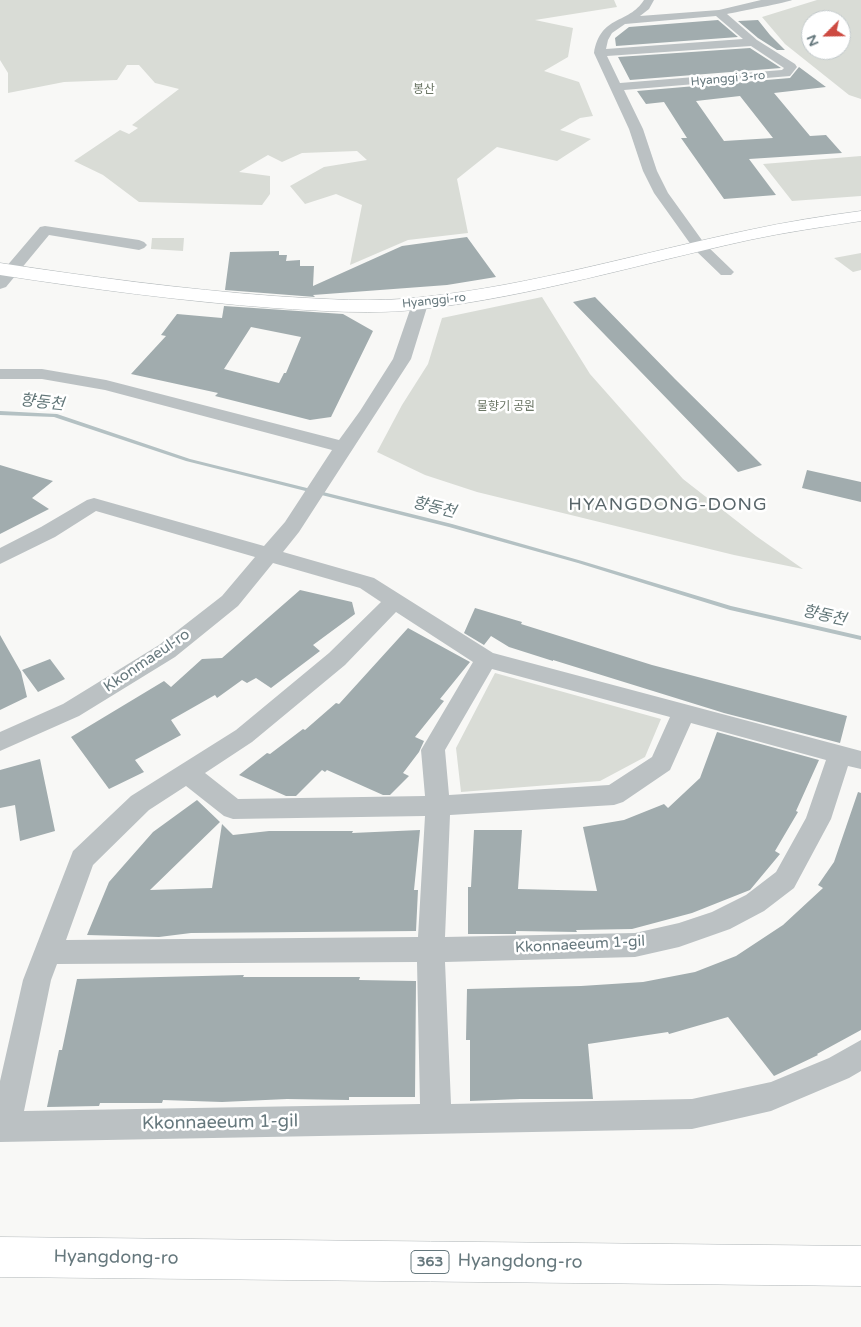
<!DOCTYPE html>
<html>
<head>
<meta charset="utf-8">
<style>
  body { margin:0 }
  #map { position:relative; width:861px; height:1327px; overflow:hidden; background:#f8f8f6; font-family:"Varela Round",sans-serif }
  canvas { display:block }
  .north { position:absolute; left:801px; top:10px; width:50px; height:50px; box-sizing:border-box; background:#fff; border:1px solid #c2c9cb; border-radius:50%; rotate:247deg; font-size:14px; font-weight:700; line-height:20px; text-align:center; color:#66787d }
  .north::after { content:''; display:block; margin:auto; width:18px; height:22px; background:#cd4a41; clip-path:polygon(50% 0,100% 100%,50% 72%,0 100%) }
</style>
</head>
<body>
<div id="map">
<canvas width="861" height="1327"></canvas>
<div class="north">N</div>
</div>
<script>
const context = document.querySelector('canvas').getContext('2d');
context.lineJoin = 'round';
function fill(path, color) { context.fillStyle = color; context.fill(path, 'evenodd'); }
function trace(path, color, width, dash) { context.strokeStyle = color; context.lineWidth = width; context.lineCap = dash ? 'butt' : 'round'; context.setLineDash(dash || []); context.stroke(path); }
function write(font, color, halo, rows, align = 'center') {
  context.font = font + ' "Varela Round","Noto Sans KR",sans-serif'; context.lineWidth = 5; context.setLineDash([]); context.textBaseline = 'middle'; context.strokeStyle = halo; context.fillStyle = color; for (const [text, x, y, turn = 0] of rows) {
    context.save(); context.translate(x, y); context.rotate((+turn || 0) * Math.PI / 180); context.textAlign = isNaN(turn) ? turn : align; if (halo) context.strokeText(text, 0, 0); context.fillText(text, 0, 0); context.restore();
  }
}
const green = new Path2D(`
  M0,0H614L617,7L535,20L573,28L568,57L544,71L579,82L593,116L580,118L560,130L591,139L557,161L497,147L457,179L468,233L408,240L350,265L362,205L336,194L305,204L290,186L324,167L367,160L357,151L302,153L282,162L268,155L239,172L270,176V194L262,205L139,202L103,175L74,161L120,130L129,134L138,128L132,125L179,89L155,83L139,65H127L117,80L64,82L8,93V73L0,60Z
  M817,0H861V99L849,95L785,44L762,17ZM811,20H841V50H811Z
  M861,156V196L792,201L763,164Z
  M152,238H184L183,251L151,249Z
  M861,253V270L853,272L834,258Z
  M542,297L590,374L683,479L756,536L803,569L734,555L477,492L425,475L377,452L402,405L428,364L442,318Z
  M495,673L661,719L645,757L600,781L461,792L456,748Z`);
const stream = new Path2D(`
  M0,411L57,414L190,459L452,524L582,561L731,606L861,636V640L730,610L578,563L449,527L186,461L54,417L0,415Z`);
const building = new Path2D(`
  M718,20L738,37L616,46L615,38L629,27Z
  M758,20L770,35L785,50H777L758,38L738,21Z
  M750,48L781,68L630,80L618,57Z
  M799,67L826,87L774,93L810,136L826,135L842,153L749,159L776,195L724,199L681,138H687L664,102L646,104L637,91L790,78ZM740,96L773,138L724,141L696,101Z
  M467,237L496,277L447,285L313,295L315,297L225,290L230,252L279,251V255H287L286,261L300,260V266H314L313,286L402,246Z
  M595,297L675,379L762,465L738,472L573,302Z
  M224,306L343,314L373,331L331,417L310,420L215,396L218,393L131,374L166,336L161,335L177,314L222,318ZM251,327L301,337L286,373H284L279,383L224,369Z
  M0,465L53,481L32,498L49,509L0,534Z
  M807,470L861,482V502L802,488Z
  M300,590L352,602L355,614L313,645L320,651L271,688L256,678L247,683L242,680L217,698L215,695L171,720L181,735L135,760L144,772L109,789L71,737L164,681L171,687L202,659L222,658Z
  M475,608L522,622L521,624L652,665L847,716L840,743L724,713L553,660V661L509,647L491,636L484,645L464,633Z
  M408,628L470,662L440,699L444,701L415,737L424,741L419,752L403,773L409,776L390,795H383L327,770L325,772L322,770L296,796H286L239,775L267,753L270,754L303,729L305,730L336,703L339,704Z
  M0,635L21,672L27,697L0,710Z
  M50,659L65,679L38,692L22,670Z
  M717,732L819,760L796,811L798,812L775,851L780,854L750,890L692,913L632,929L576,930L577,932L516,931V934H468V887H471L474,830H522L518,889L597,891L583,827L624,820L664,804L668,808L700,778Z
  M40,759L55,831L20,841L15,805L0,808V770Z
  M858,792L861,793V1030L817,1054L818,1055L774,1076L728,1017L669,1034L668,1032L588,1044L593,1099H520L470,1101V1040H466L467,989L581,986L643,982L695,972L736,956L783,925L823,888L818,885L834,862Z
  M197,800L220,822L150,890L212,888L222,824L233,835L269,831H353L352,833L420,830L414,890H418L416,931L191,933L159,937L87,935L109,882L153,832Z
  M244,975L243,977H360L359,980L416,981L415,1097H349V1100L287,1099L222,1102L163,1100L162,1103H100L99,1106L47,1107L59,1050H62L77,979Z`);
const minor = new Path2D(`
  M644,0H654L649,9L640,16L719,10L761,0H792C790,2 736,12 727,14L757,40L795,64L797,67L790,76L624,90L643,129L657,171L668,193L704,243L731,269L734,272L731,275H721L694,249L654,193L643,171L629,129L594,53C601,14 628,25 644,0ZM716,16L743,39L606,49L608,40L612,33L625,24ZM751,46L784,68L782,70L620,83L607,56Z
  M45,226L139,240L144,242L147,245L144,248L139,250L49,235L6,287L0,289V274L40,227Z
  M420,299L426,301L428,304L411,359L299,532L283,552L374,578L493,653L861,751V769L848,766L831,819L794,888L764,911L730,929L679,947L635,957L445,962L451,1104L692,1099L771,1082L829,1058L861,1040V1071L849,1078L771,1111L692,1129L0,1142V1081L23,980L73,851L131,796L236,730L329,653L381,602L360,588L273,563L238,606L175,657L79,716L0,751V732L63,704L159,645L222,596L255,557L96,511L55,537L0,564V548L41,527L87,500L94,498L264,546L285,522L332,450L105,390L42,379H0V369H42L106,380L339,440L360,411L393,359L412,304L414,301ZM396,612L473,662L421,750L425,796L238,799L205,773L252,742L345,665ZM492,669L670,717L652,757L609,785L449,795L445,750ZM691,723L826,760L806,818L776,872L746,895L712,912L679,923L635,933L445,937L450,815L614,805L623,802L670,770ZM186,786L224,816L233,819L425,816L418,937L66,940L93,865L149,810ZM417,962L420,1104L24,1111L51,980L57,964Z`);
const major = new Path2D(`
  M861,211V221C823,227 786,232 749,240C640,264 533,296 423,309C374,315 323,311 274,308C182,301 91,289 0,275V263C91,277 182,289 274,296C323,299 374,303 423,297C533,285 640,253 749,230C786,222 823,216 861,211Z
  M0,1237L861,1246V1286L0,1277Z`);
const farStreetnames = [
  ["Hyanggi 3-ro",728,79,-5],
  ["Hyanggi-ro",434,301,-6]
];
const farParknames = [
  ["봉산",424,90],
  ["물향기 공원",506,407]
];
const shields = [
  [430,1262,38]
];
const shieldNames = [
  ["363",430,1262]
];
const streetNames = [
  ["Kkonmaeul-ro",147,661,-34],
  ["Kkonnaeeum 1-gil",580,945,-3]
];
const waterNames = [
  ["향동천",42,403,6],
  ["향동천",434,508,14],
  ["향동천",824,616,13]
];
const quarterNames = [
  ["HYANGDONG-DONG",668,505]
];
const nearStreetnames = [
  ["Kkonnaeeum 1-gil",220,1123,-1],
  ["Hyangdong-ro",116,1258,1],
  ["Hyangdong-ro",520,1262,1]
];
fill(green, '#d9dcd6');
fill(stream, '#b4c1c3');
fill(building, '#a1acae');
trace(major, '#b0b6b8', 1);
fill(minor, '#bbc1c3');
fill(major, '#fff');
write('12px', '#66787d', '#fff', farStreetnames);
write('12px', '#6b7665', '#fff', farParknames);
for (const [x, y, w] of shields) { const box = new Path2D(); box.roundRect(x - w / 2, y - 11.5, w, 23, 4); context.fillStyle = '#fff'; context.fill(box); trace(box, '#66787d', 1); }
write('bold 14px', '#66787d', null, shieldNames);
write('15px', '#66787d', '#fff', streetNames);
write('italic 16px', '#627678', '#fff', waterNames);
context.letterSpacing = '1px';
write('18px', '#586569', '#fff', quarterNames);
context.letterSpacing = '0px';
write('18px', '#66787d', '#fff', nearStreetnames);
</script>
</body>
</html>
